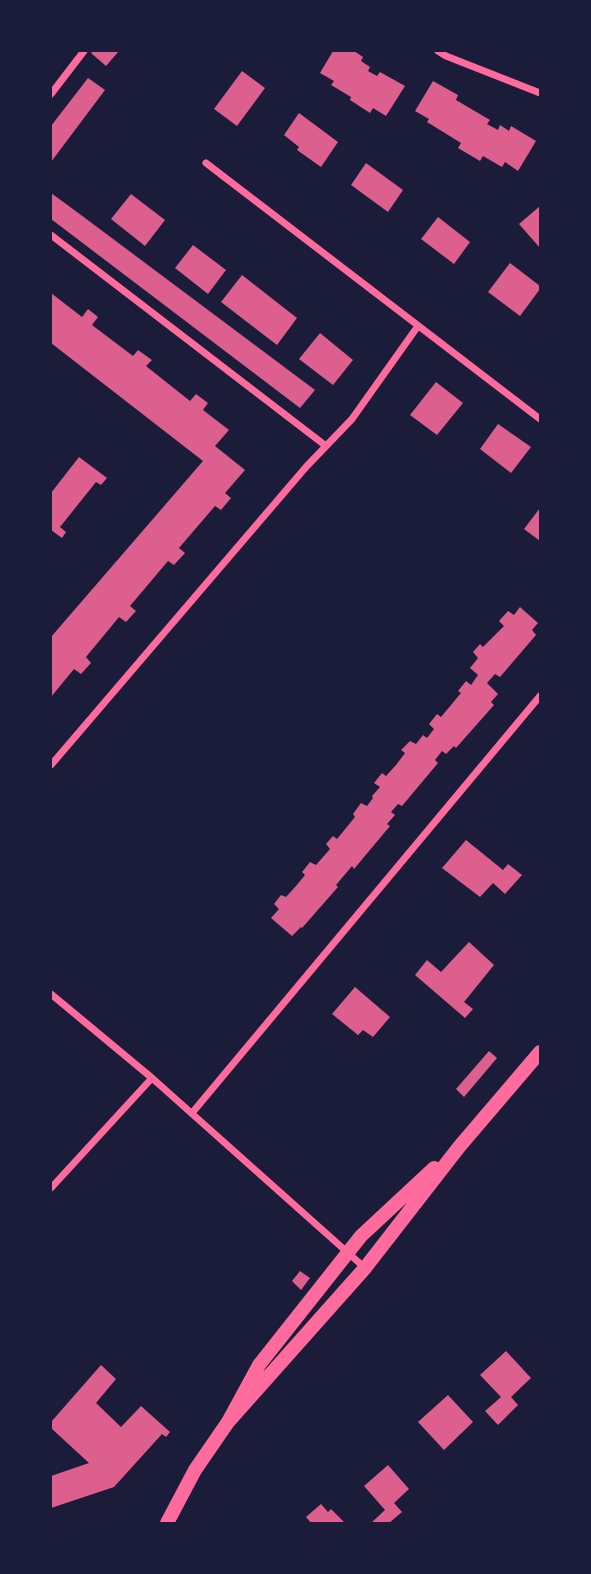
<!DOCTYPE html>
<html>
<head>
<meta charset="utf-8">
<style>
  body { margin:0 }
  #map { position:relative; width:591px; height:1574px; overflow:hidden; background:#1b1b3a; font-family:"Times New Roman",serif }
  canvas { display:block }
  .frame { position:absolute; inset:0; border:52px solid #1b1b3a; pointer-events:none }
</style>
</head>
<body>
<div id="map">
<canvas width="591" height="1574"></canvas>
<div class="frame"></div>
</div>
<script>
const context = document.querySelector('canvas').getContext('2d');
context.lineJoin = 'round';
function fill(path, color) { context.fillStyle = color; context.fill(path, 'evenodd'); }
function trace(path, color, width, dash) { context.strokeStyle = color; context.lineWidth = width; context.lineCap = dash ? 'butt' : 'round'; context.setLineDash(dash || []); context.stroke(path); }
const building = new Path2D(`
  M93,51H119L106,66L91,53Z
  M333,51H354L363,57L361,61L370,67L368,71L377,76L380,72L405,86L386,116L373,108L370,113L350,100L351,97L331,85L334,81L320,73Z
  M242,71L265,88L237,126L214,109Z
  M88,78L105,90L51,162V126Z
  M433,81L458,95L456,100L490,120L487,124L498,130L500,125L509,131L511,126L536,141L518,171L505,162L502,167L483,156L480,161L458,148L461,143L427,122L429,119L415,111Z
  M299,113L338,142L321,167L297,150L299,147L284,135Z
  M366,163L403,190L388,212L351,185Z
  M51,193L77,212L315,390L300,408L51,219Z
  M131,194L165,220L145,246L111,219Z
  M540,206V248L519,224Z
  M438,217L470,242L454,264L421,239Z
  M193,245L226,270L208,294L175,268Z
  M510,263L540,286V289L520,316L488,292Z
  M242,275L297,318L277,345L221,302Z
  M51,293L82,317L88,309L98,317L92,325L133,356L138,350L152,360L146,366L190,401L196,394L208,403L203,410L229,430L215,446L245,470L225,493L231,498L221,510L215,506L179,548L185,553L174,565L168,561L130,606L136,611L126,622L119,617L86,657L91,663L81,674L74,669L51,697V637L203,461L51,343Z
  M320,333L353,360L333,385L299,359Z
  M436,382L463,403L437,435L410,415Z
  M498,424L531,447L511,473L480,449Z
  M79,457L107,478L101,485L96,482L60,527L66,532L62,538L51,530V493Z
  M540,508V541L524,529Z
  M520,607L538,623L532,630L536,635L500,677L495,674L487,683L498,694L491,702L494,705L456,748L454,746L446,754L442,751L435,760L438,763L402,806L398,804L391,812L395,815L387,824L390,826L354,869L352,866L336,885L338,887L302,928L301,927L292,936L271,918L279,909L274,904L281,895L286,897L296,886L305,875L302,872L310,862L316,865L330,849L326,844L333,836L337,839L355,817L353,814L361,803L367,806L373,798L372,796L380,787L374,783L382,773L386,776L396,765L405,753L401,750L410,741L416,744L423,735L427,738L434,729L429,724L437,714L441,717L461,693L458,691L466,681L471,685L478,675L470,668L478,658L473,652L480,644L483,647L504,626L499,621L508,611L514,615Z
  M466,840L503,870L508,864L522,875L505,894L493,883L480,897L442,868Z
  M469,942L494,965L464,1002L473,1009L465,1018L415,975L427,960L441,972Z
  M355,987L390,1017L373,1037L363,1030L358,1035L332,1014Z
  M489,1051L497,1058L464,1097L456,1089Z
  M300,1271L310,1278L301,1290L292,1281Z
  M506,1351L531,1378L511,1397L518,1405L498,1425L485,1411L501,1397L480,1375Z
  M101,1365L116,1379L96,1403L121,1427L141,1406L170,1432L166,1437L162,1434L114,1487L51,1508V1476L89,1463L51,1428V1422Z
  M448,1395L473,1422L444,1450L418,1422Z
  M388,1465L409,1489L394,1503L402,1512L389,1523H371L385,1510L364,1486Z
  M321,1504L328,1512L331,1509L345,1523H311L306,1517Z`);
const minor = new Path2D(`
  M438,51L446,56L540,93
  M51,94L84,51
  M206,163L540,419
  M51,235L326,446
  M51,765L306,467L352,419L418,326
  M51,994L152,1078L365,1268
  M192,1113L540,696
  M51,1188L152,1078`);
const secondary = new Path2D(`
  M228,1422L365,1268L459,1147L540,1052
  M167,1523L195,1470L228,1422L259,1365L361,1236L434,1168`);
fill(building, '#dd5f8e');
trace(minor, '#ff6b9d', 7);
trace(secondary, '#ff6b9d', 14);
</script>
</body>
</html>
